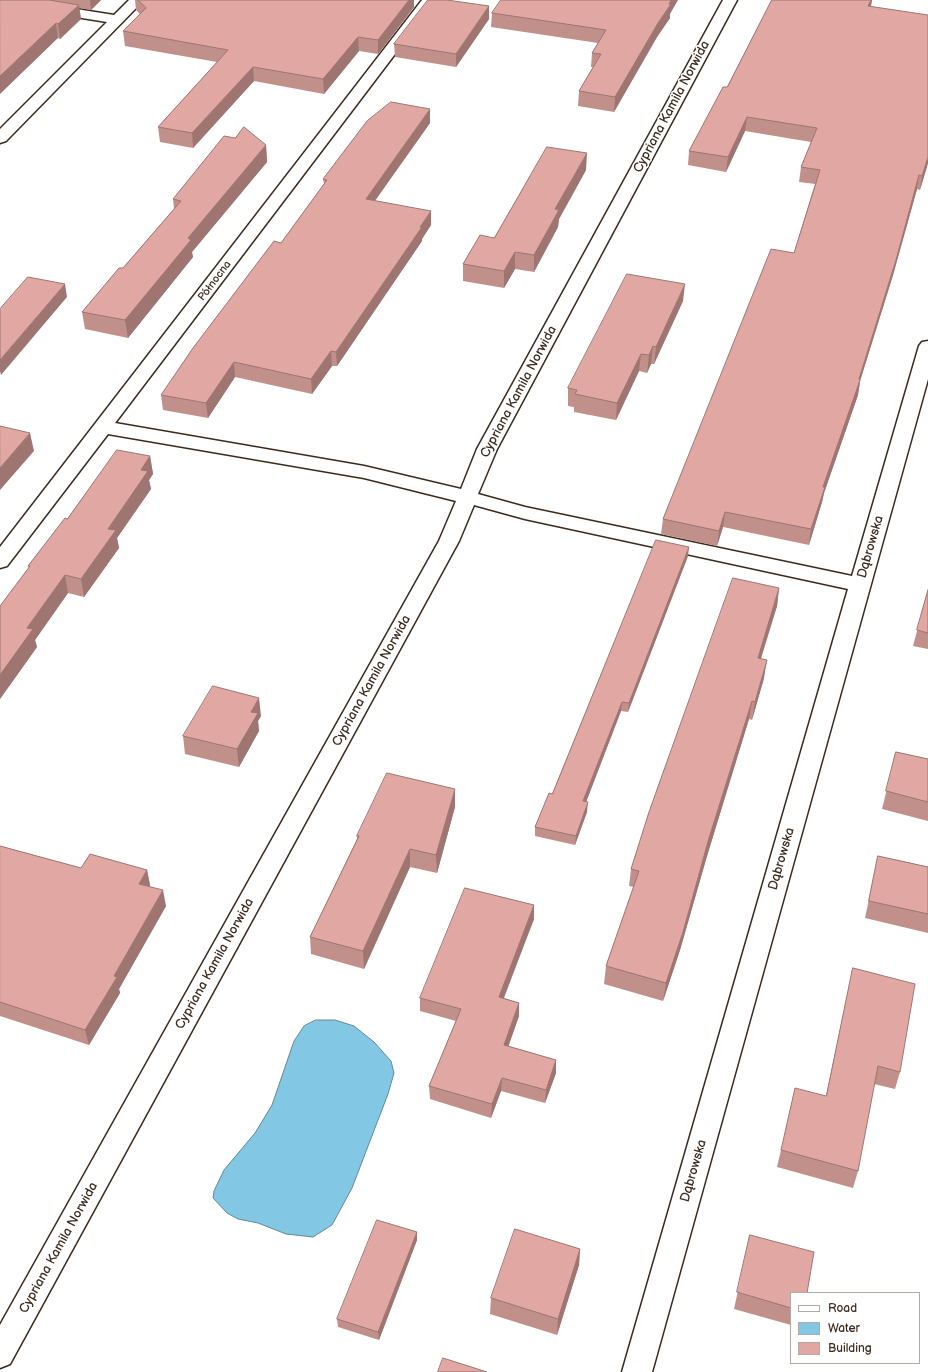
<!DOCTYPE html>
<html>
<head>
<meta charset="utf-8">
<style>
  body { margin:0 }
  #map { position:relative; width:928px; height:1372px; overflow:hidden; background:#fff; font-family:"Balsamiq Sans",sans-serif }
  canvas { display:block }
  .legend { position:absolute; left:790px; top:1292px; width:130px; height:72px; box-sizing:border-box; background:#fff; border:1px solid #b1aaa5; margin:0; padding:5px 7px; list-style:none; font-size:12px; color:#3b2a1e }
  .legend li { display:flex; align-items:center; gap:8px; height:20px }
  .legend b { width:20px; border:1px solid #b1aaa5 }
</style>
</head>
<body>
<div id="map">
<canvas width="928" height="1372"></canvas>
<ul class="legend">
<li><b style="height:5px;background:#fff"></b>Road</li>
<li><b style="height:11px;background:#82c7e3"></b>Water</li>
<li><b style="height:11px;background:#e1a7a2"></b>Building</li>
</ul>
</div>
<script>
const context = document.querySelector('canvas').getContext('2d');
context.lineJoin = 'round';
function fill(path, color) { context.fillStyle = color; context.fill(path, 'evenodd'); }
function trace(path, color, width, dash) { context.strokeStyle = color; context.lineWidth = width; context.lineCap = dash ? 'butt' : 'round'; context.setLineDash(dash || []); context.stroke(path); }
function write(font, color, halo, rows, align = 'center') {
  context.font = font + ' "Balsamiq Sans",sans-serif'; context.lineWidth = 3; context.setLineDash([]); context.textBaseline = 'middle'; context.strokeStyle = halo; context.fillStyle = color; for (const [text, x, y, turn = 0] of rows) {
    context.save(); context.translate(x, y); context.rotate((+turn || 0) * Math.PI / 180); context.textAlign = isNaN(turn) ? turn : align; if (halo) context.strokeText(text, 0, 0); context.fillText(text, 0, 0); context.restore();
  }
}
const water = new Path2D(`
  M316,1020H335L354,1026L374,1042L391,1061L394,1073L388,1094L352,1188L332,1225L313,1237L286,1234L258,1223L238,1219L227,1213L213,1198L214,1191L224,1170L255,1133L272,1105L294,1041L304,1026Z`);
const street = new Path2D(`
  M0,0H20L114,15L129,0H144L6,141L0,143V129L107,22L0,5Z
  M422,0H436L115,423L364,466L461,489L477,449L723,0H737L497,449L478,494L525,507L852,576L919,346L922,342L928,341V379L652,1372H622L848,589L525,519L474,505L459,541L10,1364L0,1368V1325L439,541L456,501L364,478L108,434L7,566L0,568V547Z`);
const wall = new Path2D(`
  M0,0H101L91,10L79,8L81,19L60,39L58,38Z
  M135,0H414V7L378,54L359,51L324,94L254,81L193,148L160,142L158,127L217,62L125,46L123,31L140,14L136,10Z
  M772,0H872L871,6L928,163L920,190L917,189L893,275L860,381L858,395L824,493L822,502L809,545L723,527L717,546L661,534L663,519L794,253L815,184L799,182L801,167L811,142L745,131L726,172L688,165L689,151L727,87Z
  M489,6V19L456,67L395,57L394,44Z
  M492,13L670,14V18L657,37L614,112L578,106L579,91L593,67H591L592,53L598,43L491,27Z
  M430,123L375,201L431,225L422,239V241L337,366H332L312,394L235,377L208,418L163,410L161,395L281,243L324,184L323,179Z
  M266,145L267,162L192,252L193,257L128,338L85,329L82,312L123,268L174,209L173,199Z
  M586,170L559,219L558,227L534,272L515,269L504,288L463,281V264L494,238Z
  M683,301L654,364H651L647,373L639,371L616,420L574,412V407L568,406V388Z
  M150,456L153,474L149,480L151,489L117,538L119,548L84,597L68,593L35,640L37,647L0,699L29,568L28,566L67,519Z
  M688,556L628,712L621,711L586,802L587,812L575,845L535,836V827L552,794Z
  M779,588L777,606L761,659L764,678L752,720L749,719L707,856L680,950L663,1001L604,984L606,966L634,887L629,886L631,869Z
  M928,590V649L913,646Z
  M261,716L258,721L259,731L239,767L185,754L183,736Z
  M896,752L928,759V821L882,809Z
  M455,807L437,873L410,867L364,969L311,954L310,937L357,839V836Z
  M0,846L81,868L147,870L150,885L149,887L166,906L119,989L120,993L89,1045L0,1016Z
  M878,856L928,867V933L865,918Z
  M534,905V919L503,998L519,1003V1016L508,1046L556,1060V1073L545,1103L501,1091L491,1118L430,1099L429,1086L456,1021L420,1011V998Z
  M853,968L900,1072L895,1089L874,1084L858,1171L853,1188L777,1167L781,1150L826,1096Z
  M417,1232V1240L379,1340L338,1327L337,1319Z
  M750,1235L791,1293V1325L734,1309Z
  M580,1249L579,1265L557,1335L490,1314L491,1298Z`);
const shadedWall = new Path2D(`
  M90,0H101L91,10Z
  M409,0H414V7L378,54V40Z
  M671,0H678L670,14V18L657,37L614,112L615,97Z
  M871,0H872L870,11L868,6Z
  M79,5L81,19L60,39L58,24Z
  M489,6V19L456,67V54Z
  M56,23L58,38L0,94V76Z
  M358,37L359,51L324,94L323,79Z
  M253,67L254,81L193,148L192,133Z
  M430,109V123L366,213V199Z
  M747,117L745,131L726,172L728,157Z
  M266,145L267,162L192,252L193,257L128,338L125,320L188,238Z
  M587,153L586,170L559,219L558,227L534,272V255L555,209Z
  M928,157V163L920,190L922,176Z
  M919,175L917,189L893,275L860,381L858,395L824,493L822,502L809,545L811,529L823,487L859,379Z
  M431,211V225L422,239V241L337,366L336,352Z
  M515,252V269L504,288V271Z
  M65,284L67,297L1,375L0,371V360Z
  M685,284L683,301L654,364L656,347Z
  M653,346L651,364L647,373L649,355Z
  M331,351L332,366L312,394L311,379Z
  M641,354L639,371L616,420L617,403Z
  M234,362L235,377L208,418L206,403Z
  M30,433L34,451L0,490V468Z
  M150,456L153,474L149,480L151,489L117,538L119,548L84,597L81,579L141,470Z
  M725,512L723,527L717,546L719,531Z
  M689,547L688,556L628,712L629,703Z
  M65,575L68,593L35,640L37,647L0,699V675L27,628Z
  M779,588L777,606L755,676L758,658Z
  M767,660L764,678L752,720L755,702Z
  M259,698L261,716L258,721L259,731L239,767L237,749L251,712Z
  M752,701L749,719L707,856L680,950L663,1001L666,983L709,838Z
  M622,702L621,711L583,810V801Z
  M455,789V807L437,873L436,855Z
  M588,802L587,812L575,845L576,836Z
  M410,849V867L364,969L363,951Z
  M147,870L150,885L142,899L139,884Z
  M163,890L166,906L119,989L120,993L89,1045L85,1030L114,976Z
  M534,905V919L499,1011V997Z
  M519,1003V1016L504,1059V1045Z
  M556,1060V1073L545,1103L546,1090Z
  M502,1078L501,1091L491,1118L492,1104Z
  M417,1232V1240L379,1340L378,1332Z
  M580,1249L579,1265L557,1335L558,1319Z`);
const building = new Path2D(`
  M0,0H49L79,5L58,24L56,23L0,76Z
  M138,0H409L378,40L358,37L323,79L253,67L192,133L158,127L228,50L123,31L146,8Z
  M428,0H447L489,6L456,54L394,44Z
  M501,0H671L669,4H671L658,23L615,97L579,91L601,54L592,53L606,30L492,13Z
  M772,0H871L868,6L928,15V157L922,176L919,175L896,260L859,379L860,380L823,487H825L811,529L725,512L719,531L663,519L771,249L794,253L820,170L801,167L817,128L747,117L728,157L689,151L723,87H727Z
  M391,102L430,109L366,199L431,211L420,227H422L336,352L331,351L311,379L234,362L206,403L161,395L193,348L274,241L281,243L327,180L323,179L367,121Z
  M244,127L266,145L188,238L191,240L125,320L82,312L119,268H123L181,201L173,199L224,136L235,138Z
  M547,147L587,153L555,209L559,210L534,255L515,252L504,271L463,264L480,235L494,238Z
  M627,274L685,284L656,347L653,346L649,355L641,354L617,403L575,394L577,390L568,388Z
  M28,277L65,284L0,360V309Z
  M0,426L30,433L0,468Z
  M117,450L150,456L141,470L148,471L108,529L116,530L81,579L65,575L27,628L33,629L0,675V606L30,566H28L65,518L67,519Z
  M656,540L689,547L629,703L622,702L583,801L588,802L576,836L535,827L549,793L552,794Z
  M733,578L779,588L758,658L767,660L755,702L752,701L709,838L683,932L666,983L606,966L639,871L631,869L649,812Z
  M928,590V633L917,630Z
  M213,686L259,698L251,712L258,713L237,749L183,736Z
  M896,752L928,759V802L886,791Z
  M387,773L455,789L436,855L410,849L363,951L310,937L359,836H357Z
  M0,846L81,868L90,854L147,870L139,884L163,890L114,976L117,977L85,1030L0,1002Z
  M878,856L928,867V914L869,901Z
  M465,888L534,905L499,997L519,1003L504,1045L556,1060L546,1090L502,1078L492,1104L429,1086L461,1009L420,998Z
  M853,968L915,984L900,1072L878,1066L858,1171L781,1150L795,1088L826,1096Z
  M377,1220L417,1232L378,1332L337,1319Z
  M515,1229L580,1249L558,1319L491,1298Z
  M750,1235L814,1252L807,1293H791V1308L737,1292Z
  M443,1358L487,1372H438Z`);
const farStreetnames = [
  ["Północna",215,281,-53]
];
const streetNames = [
  ["Cypriana Kamila Norwida",672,107,-62],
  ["Cypriana Kamila Norwida",519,392,-62],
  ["Dąbrowska",871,547,-74],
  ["Cypriana Kamila Norwida",372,681,-61],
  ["Dąbrowska",782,859,-74],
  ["Cypriana Kamila Norwida",215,964,-61],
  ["Dąbrowska",694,1171,-74],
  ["Cypriana Kamila Norwida",59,1248,-61]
];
fill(water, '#82c7e3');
trace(water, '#668894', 1);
trace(street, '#3b2a1e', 3);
fill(street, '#fff');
fill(wall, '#c2908b');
fill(shadedWall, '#9e7571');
fill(building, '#e1a7a2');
trace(building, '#9e7571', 1);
write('11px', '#3b2a1e', '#fff', farStreetnames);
write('13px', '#3b2a1e', '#fff', streetNames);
</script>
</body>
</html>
